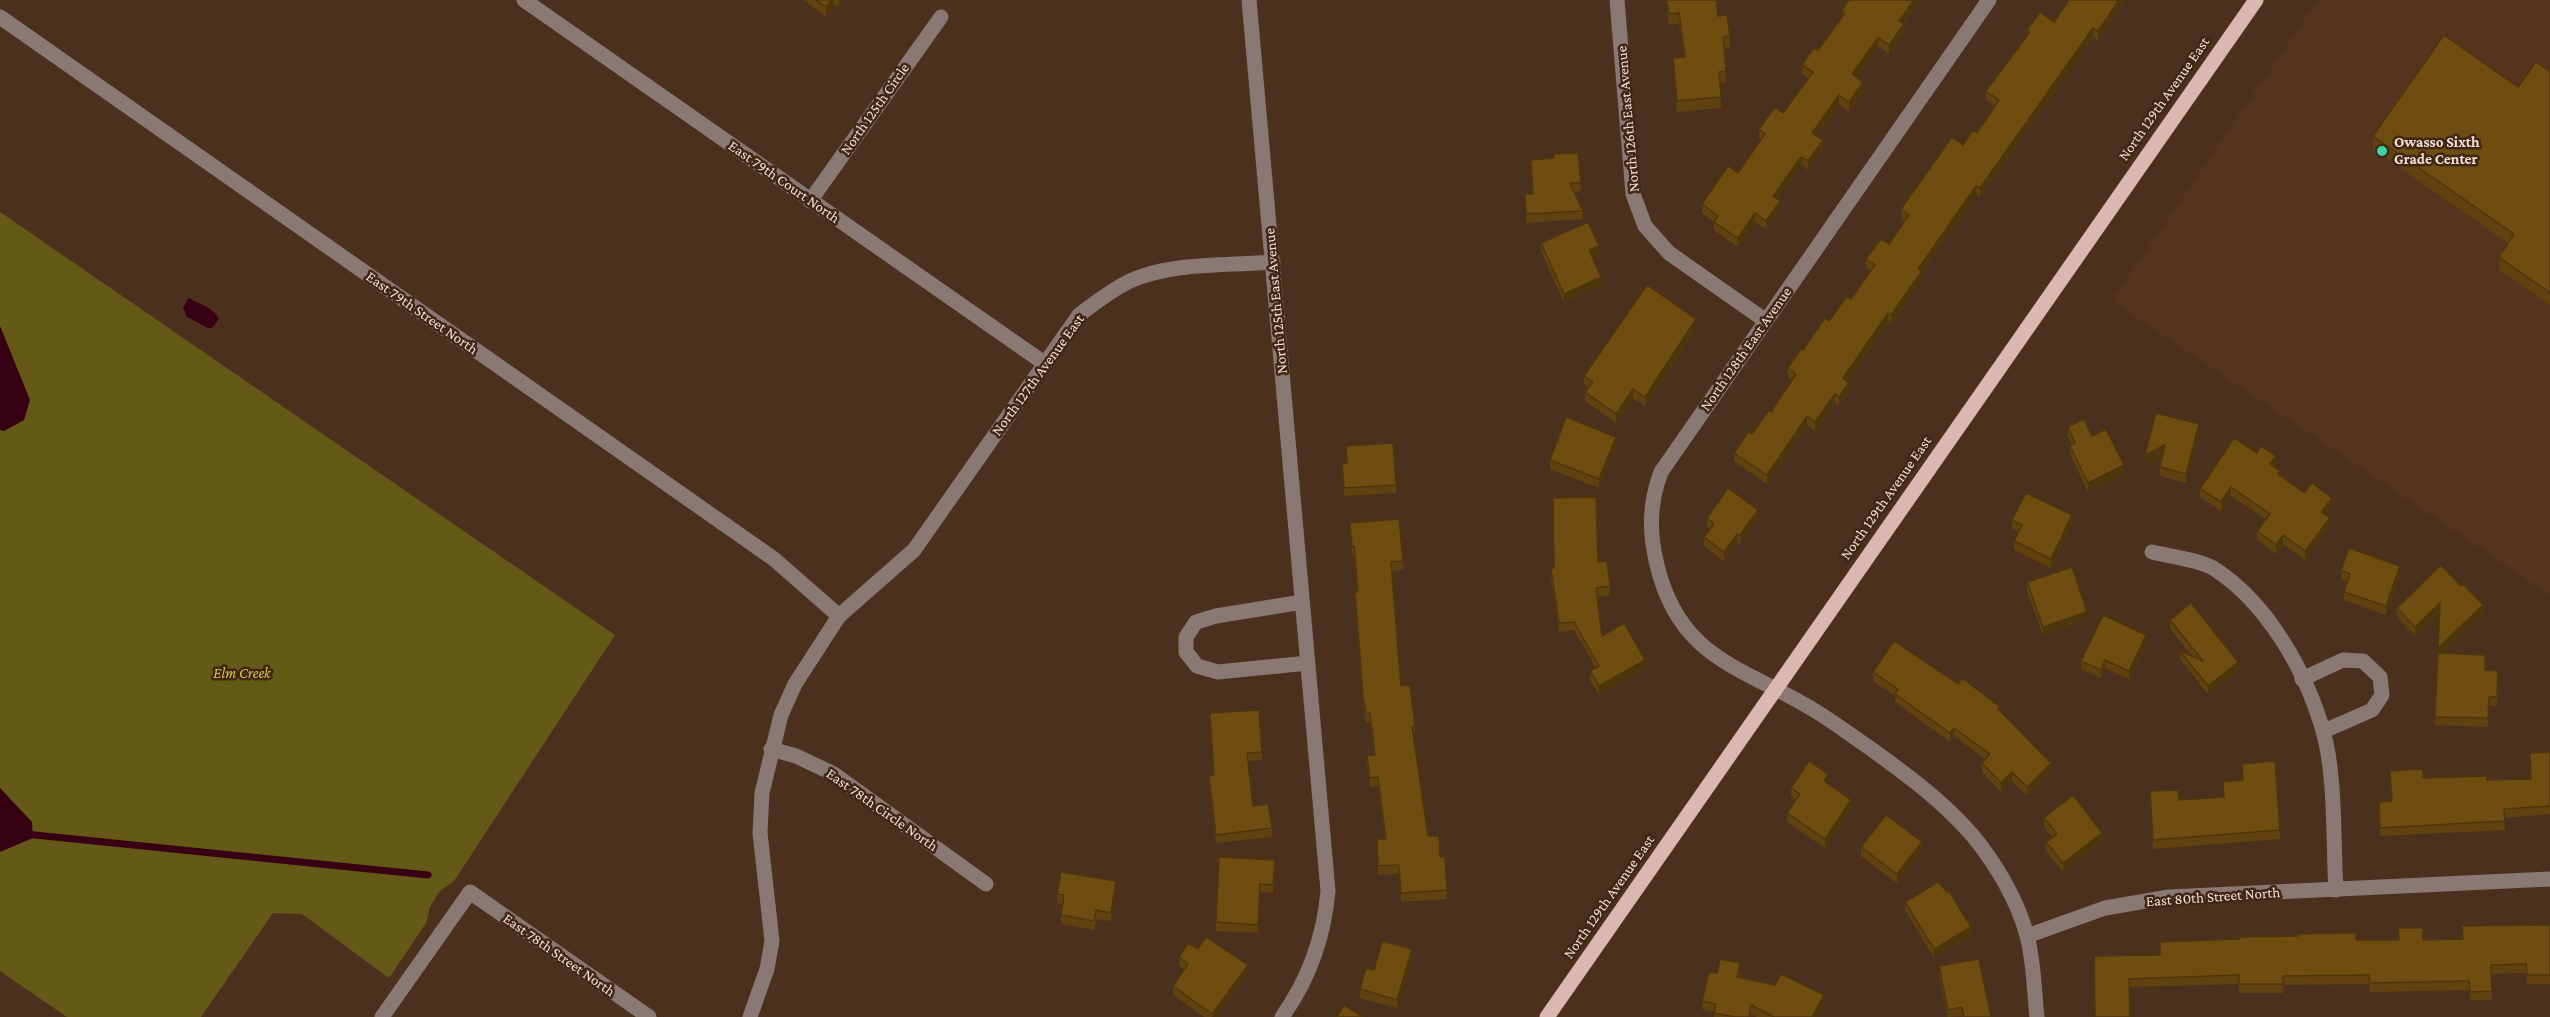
<!DOCTYPE html>
<html>
<head>
<meta charset="utf-8">
<style>
  body { margin:0 }
  canvas { display:block; background:#4b301e }
</style>
</head>
<body>
<canvas width="2550" height="1017"></canvas>
<script>
const context = document.querySelector('canvas').getContext('2d');
context.lineJoin = 'round';
function fill(path, color) { context.fillStyle = color; context.fill(path, 'evenodd'); }
function trace(path, color, width, dash) { context.strokeStyle = color; context.lineWidth = width; context.lineCap = dash ? 'butt' : 'round'; context.setLineDash(dash || []); context.stroke(path); }
function write(font, color, halo, rows, align = 'center') {
  context.font = font + ' "Crimson Pro",serif'; context.lineWidth = 5; context.setLineDash([]); context.textBaseline = 'middle'; context.strokeStyle = halo; context.fillStyle = color; for (const [text, x, y, turn = 0] of rows) {
    context.save(); context.translate(x, y); context.rotate((+turn || 0) * Math.PI / 180); context.textAlign = isNaN(turn) ? turn : align; if (halo) context.strokeText(text, 0, 0); context.fillText(text, 0, 0); context.restore();
  }
}
const built = new Path2D(`
  M2318,0H2550V595L2112,301Z`);
const green = new Path2D(`
  M0,212L615,635L454,881L439,892L430,907L426,923L389,978L302,914L273,913L201,1017H67L0,971Z`);
const water = new Path2D(`
  M189,298C199,304 213,307 219,319L212,328H208L187,317L183,307Z
  M0,326L30,400L24,420L4,431L0,430Z
  M0,788L32,822L33,838L0,852Z`);
const stream = new Path2D(`
  M25,834L428,875`);
const minor = new Path2D(`
  M524,0L1044,363
  M1249,0L1328,891C1324,937 1309,979 1282,1017
  M1617,0L1633,194L1645,226L1669,253L1766,321
  M1989,0L1661,472C1649,504 1649,532 1657,565C1680,661 1745,667 1817,712C1835,723 1852,736 1870,748C1907,775 1943,801 1973,836C1996,864 2018,901 2027,936C2034,961 2034,991 2037,1017
  M0,17L774,559L839,616
  M810,201L941,17
  M2152,552C2168,556 2200,560 2213,568C2267,602 2306,671 2323,731C2336,775 2333,843 2336,890
  M1302,602L1216,616L1196,622L1186,637V652L1197,666L1218,672L1308,663
  M2302,679L2343,660L2363,661L2380,677L2382,695L2372,710L2324,731
  M771,749L796,756L834,774L986,884
  M2027,936L2105,908L2169,897L2550,879
  M382,1017L470,892L649,1017
  M750,1017L767,969L772,941L760,833L762,793L781,715L795,684L839,616L914,550L1079,315C1095,303 1111,290 1130,281C1172,262 1227,266 1273,262`);
const major = new Path2D(`
  M1547,1017L2256,0`);
const wall = new Path2D(`
  M803,0H843L839,7L834,4L826,16Z
  M1666,0H1716L1718,16L1730,36V47L1724,48L1726,82L1720,83L1721,108L1677,112L1673,58L1684,57L1679,23L1669,25Z
  M1849,0H1920L1903,24L1904,33L1889,54L1878,46L1856,77L1863,91L1849,111L1839,104L1816,136L1823,149L1808,170L1801,165L1777,199L1780,210L1766,229L1755,222L1738,247L1714,230V222L1702,213V204L1738,173L1761,139L1759,138V129L1783,113L1808,78L1802,74V65L1818,50L1842,18V10Z
  M2126,0L2098,40L2093,37L1980,197L1976,194L1922,273V280L1891,324L1888,322L1847,381L1849,391L1839,406L1835,403L1815,431L1807,425L1767,484L1734,461V453L1752,434L1771,412L1792,380L1788,377V368L1829,321L1851,299L1871,271L1866,268V259L1889,244L1905,221L1901,218V209L1963,145L1977,133L1995,106L1986,100V91L2027,36V30Z
  M2549,71H2550V305L2499,270V257L2508,243L2373,149V136L2518,87Z
  M1554,154L1581,183V191L1574,192L1583,211V219L1526,223L1525,194H1532L1531,160L1554,158Z
  M1541,243L1599,255L1593,258L1601,286L1564,303L1541,251Z
  M1696,328L1645,406L1633,398L1616,423L1585,401V392L1588,387L1584,384V376Z
  M2068,427L2092,436L2124,474L2088,492L2070,454V446L2072,445L2068,436Z
  M2199,433L2186,483L2160,476V467L2163,455L2145,464Z
  M1616,445L1599,488L1550,469V460Z
  M1346,446L1396,485V493L1344,496L1342,463H1346Z
  M2257,453L2276,464L2274,467L2280,475L2304,493L2332,506L2325,515L2330,526L2305,560L2283,544L2276,554L2257,540V531L2266,519L2231,496L2221,511L2200,497V489Z
  M1707,518H1758L1740,544L1737,542L1724,561L1704,546V537L1710,529L1707,527Z
  M2012,520L2072,524L2051,568L2014,550V541L2018,532L2012,529Z
  M1350,523L1403,561V570L1391,571L1401,686L1415,726V734L1413,735L1428,836L1440,857L1447,890V899L1401,902L1399,874L1378,875L1377,839H1385L1378,786L1370,787L1367,765V756L1374,755L1370,722H1366L1363,704L1355,601V592H1357L1354,555H1352Z
  M1598,562L1610,586V595L1597,597L1602,636L1645,668L1599,695L1590,680V671L1596,668L1574,630L1559,632L1551,577V568Z
  M2341,570L2400,574L2386,615L2344,600V592L2348,582L2341,579Z
  M2027,582L2087,620L2043,635L2027,591Z
  M2397,608L2483,614L2442,653L2485,670L2498,671L2497,706H2489L2488,727L2435,725L2439,612L2415,636L2397,617Z
  M2170,620L2238,671L2208,694L2180,659V651L2192,656L2170,628Z
  M2146,644L2129,679L2105,668L2101,678L2081,669V661Z
  M1873,672L1958,684L2000,711L2051,772L2027,796L2012,781L2001,792L1982,772V763L1985,759L1954,736L1950,742L1895,702V696L1873,681Z
  M1210,713L1262,752V760L1248,761L1253,806L1272,828V837L1216,843L1209,785V776L1214,775Z
  M2550,752V814L2505,818V830L2380,836L2379,802L2391,801L2390,771L2423,778L2487,780L2531,779L2530,753Z
  M2242,764L2280,830V839L2153,849L2150,791L2179,800L2224,797L2223,782L2242,780Z
  M1828,783V784L1851,809L1825,848L1787,822V813L1796,800L1791,797V788Z
  M2044,818L2102,842L2063,872L2046,851V842L2052,837L2044,827Z
  M1861,847L1922,851L1897,883L1861,856Z
  M1275,869L1273,893L1260,892L1258,933L1216,931V922Z
  M1116,890L1111,921L1096,919L1094,930L1061,924V915L1063,904L1057,903V894Z
  M1905,902L1971,936L1934,958L1905,910Z
  M2550,925V984H2527L2526,973L2491,974L2492,1000H2470L2469,990L2370,992L2369,984L2283,985V993H2239V984L2130,987L2094,956L2160,955L2356,940H2423L2462,939Z
  M1198,949L1248,974L1216,1017H1204L1173,995V986L1184,970L1179,965V957Z
  M1412,958L1397,1008L1360,998V989L1374,970Z
  M1939,966L1991,1017H1963L1962,1016L1948,1017L1939,975Z
  M1740,972L1739,977L1824,1004L1817,1017H1757L1751,1014L1750,1017H1714L1715,1012L1702,1009V1001L1717,973Z`);
const shadedWall = new Path2D(`
  M831,0H834V4L826,16V7Z
  M839,0H843L839,7Z
  M1914,0H1920L1899,29V21Z
  M2119,0H2126L2098,40V31Z
  M1904,24V33L1889,54V45Z
  M2093,28V37L1980,197V188Z
  M1878,38V46L1852,83V74Z
  M1863,82V91L1849,111V102Z
  M1839,95V104L1812,142V133Z
  M1823,140V149L1808,170V161Z
  M1801,157V165L1773,205V196Z
  M1976,186V194L1922,273V280L1891,324V315L1918,269Z
  M1780,201V210L1766,229V221Z
  M1755,213V222L1738,247V238Z
  M1599,246V255L1589,259V250Z
  M1601,277V286L1564,303V294Z
  M1888,313V322L1843,387V378Z
  M1696,319V328L1645,406V397Z
  M1849,383V391L1839,406V397Z
  M1633,389V398L1616,423V414Z
  M1835,394V403L1815,431V422Z
  M1807,416V425L1767,484V475Z
  M2199,424V433L2186,483V474Z
  M1616,437V445L1599,488V479Z
  M2165,445V454L2145,464V455Z
  M2276,456V464L2270,473V464Z
  M2124,465V474L2088,492V483Z
  M2231,487V496L2221,511V502Z
  M2332,498V506L2321,520V512Z
  M1758,510V518L1740,544V535Z
  M2072,515V524L2051,568V559Z
  M2330,518V526L2305,560V551Z
  M1737,534V542L1724,561V552Z
  M2283,535V544L2276,554V545Z
  M2400,566V574L2386,615V606Z
  M2440,603V611L2415,636V627Z
  M2483,605V614L2438,657V648Z
  M2087,612V620L2043,635V627Z
  M2146,635V644L2129,679V671Z
  M1645,660V668L1599,695V686Z
  M2105,660V668L2101,678V670Z
  M2238,662V671L2208,694V686Z
  M1954,728V736L1950,742V733Z
  M2051,763V772L2027,796V787Z
  M2012,772V781L2001,792V783Z
  M1828,774V783L1824,790V781Z
  M1851,800V809L1825,848V839Z
  M2102,833V842L2063,872V863Z
  M1922,842V851L1897,883V874Z
  M1116,881V890L1111,921V913Z
  M1971,927V936L1934,958V949Z
  M1412,949V958L1397,1008V1000Z
  M1248,965V974L1216,1017H1212V1014Z
  M1824,995V1004L1817,1017H1812Z`);
const building = new Path2D(`
  M816,0H831L826,7Z
  M1667,0H1716L1718,16L1727,15L1730,36L1723,37L1726,71L1719,72L1721,97L1677,101L1673,58L1685,57L1679,13L1669,14Z
  M1849,0H1914L1899,21L1904,24L1889,45L1878,38L1852,74L1863,82L1849,102L1839,95L1812,133L1823,140L1808,161L1801,157L1773,196L1780,201L1766,221L1755,213L1738,238L1714,222L1718,216L1702,204L1728,166L1738,173L1765,134L1759,129L1775,107L1783,113L1813,72L1802,65L1814,48L1818,50L1845,13L1842,10Z
  M2069,0H2119L2098,31L2093,28L1980,188L1976,186L1918,269L1922,271L1891,315L1888,313L1843,378L1849,383L1839,397L1835,394L1815,422L1807,416L1767,475L1734,453L1749,431L1752,434L1769,410L1771,412L1796,374L1788,368L1801,349L1803,350L1825,318L1829,321L1847,296L1851,299L1875,265L1866,259L1881,239L1889,244L1909,215L1901,209L1952,137L1963,145L1973,130L1977,133L1999,100L1986,91L2030,32L2027,30L2040,12L2054,22Z
  M2444,35L2518,87L2536,62L2549,71H2550V293L2499,257L2514,234L2373,136Z
  M1578,153L1581,183H1570L1583,211L1526,214L1525,194H1533L1531,160L1554,158V154Z
  M1588,222L1599,246L1589,250L1601,277L1564,294L1541,243Z
  M1647,285L1696,319L1645,397L1633,389L1616,414L1585,392L1593,382L1584,376Z
  M2156,413L2199,424L2186,474L2160,467L2165,445L2145,455Z
  M1566,417L1616,437L1599,479L1550,460Z
  M2084,419L2092,436L2106,429L2124,465L2088,483L2070,446L2075,443L2068,427Z
  M2234,438L2257,453L2261,446L2276,456L2270,464L2280,471L2278,474L2304,493L2312,483L2332,498L2321,512L2330,518L2305,551L2283,535L2276,545L2257,531L2270,514L2231,487L2221,502L2200,489Z
  M1393,443L1396,485L1344,488L1342,463H1347L1346,446Z
  M1728,488L1758,510L1740,535L1737,534L1724,552L1704,537L1714,524L1707,518Z
  M2026,493L2072,515L2051,559L2014,541L2022,525L2012,520Z
  M1596,497L1598,562L1607,561L1610,586L1596,588L1602,636L1624,623L1645,660L1599,686L1590,671L1599,666L1574,622L1559,623L1551,568H1554L1553,498Z
  M1399,519L1403,561L1391,562L1401,686L1410,685L1415,726H1412L1428,836H1439L1440,857H1445L1447,890L1401,893L1399,865L1378,866L1377,839H1386L1378,777L1370,778L1367,756L1375,755L1370,713L1366,714L1363,695L1355,592H1358L1354,546L1352,547L1350,523Z
  M2349,548L2400,566L2386,606L2344,592L2350,574L2341,570Z
  M2441,565L2461,586L2463,584L2483,605L2438,648L2440,603L2415,627L2397,608Z
  M2072,567L2087,612L2043,627L2027,582Z
  M2191,603L2238,662L2208,686L2180,651L2203,661L2170,620Z
  M2103,615L2146,635L2129,671L2105,660L2101,670L2081,661Z
  M1894,641L1958,684L1962,678L2000,707L1998,709L2051,763L2027,787L2012,772L2001,783L1982,763L1990,754L1954,728L1950,733L1895,694L1898,689L1873,672Z
  M2438,653L2485,655V670L2498,671L2497,697H2489L2488,718L2435,717Z
  M1259,710L1262,752L1247,753L1253,806L1268,804L1272,828L1216,835L1209,776L1214,775L1210,713Z
  M2550,752V806L2504,809L2505,821L2380,828L2379,802L2392,801L2390,771L2423,769V778L2487,776V780L2531,779L2530,753Z
  M1809,761L1828,774L1824,781L1851,800L1825,839L1787,813L1800,794L1791,788Z
  M2275,761L2280,830L2153,840L2150,791L2178,790L2179,800L2224,797L2223,782L2243,780L2242,764Z
  M2073,795L2102,833L2063,863L2046,842L2057,834L2044,818Z
  M1886,815L1922,842L1897,874L1861,847Z
  M1219,857L1275,860L1273,885L1260,884L1258,925L1216,922Z
  M1061,872L1116,881L1111,913L1096,910L1094,921L1061,915L1064,895L1057,894Z
  M1938,882L1947,892L1949,891L1971,927L1934,949L1905,902Z
  M2550,925V975H2527L2526,964L2491,965L2492,991L2470,992L2469,981L2370,983L2369,975L2283,976V984H2239V975L2129,979L2130,1017H2095L2094,956L2160,955V942L2239,939V937L2298,936V934L2356,933V940H2399L2398,928H2423V940L2463,939L2462,926Z
  M1206,937L1248,965L1212,1014L1173,986L1188,964L1179,957L1188,943L1198,949Z
  M1382,941L1412,949L1397,1000L1360,989L1366,968L1374,970Z
  M1720,959L1740,963L1737,977L1775,985L1781,974L1824,995L1812,1017H1774L1751,1005L1749,1017H1736L1714,1013L1716,1004L1702,1001L1709,972L1717,973Z
  M1979,959L1991,1017H1964L1962,1007L1948,1010L1939,966Z
  M1344,1005L1363,1017H1337Z`);
const markers = [
  [2382,151,6,"#39d4a5"]
];
const streetNames = [
  ["North 129th Avenue East",2164,99,-55],
  ["North 125th Circle",875,109,-55],
  ["North 126th East Avenue",1628,119,-95],
  ["East 79th Court North",784,182,35],
  ["North 125th East Avenue",1276,301,-95],
  ["East 79th Street North",422,313,35],
  ["North 128th East Avenue",1746,349,-55],
  ["North 127th Avenue East",1038,375,-54],
  ["North 129th Avenue East",1886,498,-55],
  ["East 78th Circle North",882,810,35],
  ["North 129th Avenue East",1609,897,-55],
  ["East 80th Street North",2213,897,-4],
  ["East 78th Street North",559,955,35]
];
const poiNames = [
  ["Owasso Sixth",2394,142],
  ["Grade Center",2394,159]
];
const parkNames = [
  ["Elm Creek",242,673]
];
fill(built, '#55341d');
fill(green, '#645917');
fill(water, '#380113');
trace(stream, '#380113', 7);
trace(minor, '#897874', 15);
trace(major, '#dab7b0', 15);
fill(wall, '#5f420f');
fill(shadedWall, '#4e360c');
fill(building, '#6f4d11');
trace(building, '#4e360c', 1.5);
for (const [x, y, r, color] of markers) { const dot = new Path2D(); dot.arc(x, y, r, 0, 2 * Math.PI); context.fillStyle = color; context.fill(dot); trace(dot, '#402614', 2); }
write('15px', '#f2e0d5', '#402614', streetNames);
write('bold 15px', '#f2e0d5', '#402614', poiNames, 'left');
write('italic 15px', '#d9c551', '#402614', parkNames);
</script>
</body>
</html>
